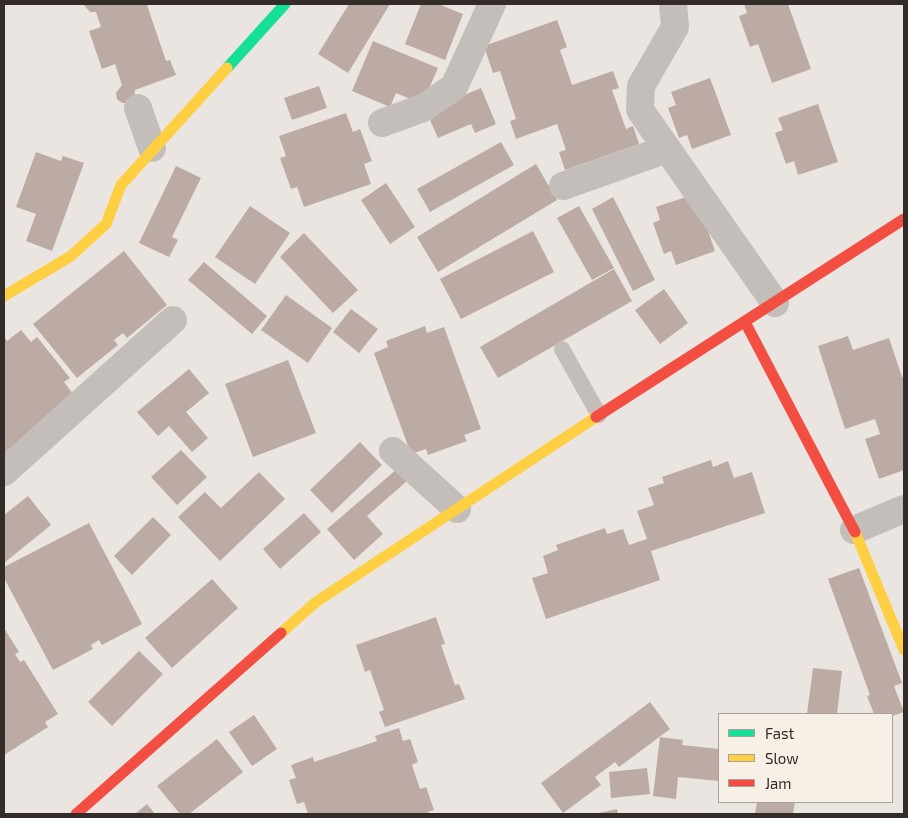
<!DOCTYPE html>
<html>
<head>
<meta charset="utf-8">
<style>
  body { margin:0 }
  #map { position:relative; width:908px; height:818px; overflow:hidden; background:#eae5e0; font-family:"Exo 2",sans-serif }
  canvas { display:block }
  .frame { position:absolute; inset:0; border:5px solid #332c28; pointer-events:none }
  .legend { position:absolute; left:718px; top:713px; width:175px; height:90px; box-sizing:border-box; background:#f7f0e7; border:1px solid #a9a29b; margin:0; padding:6px 9px; list-style:none; font-size:15px; color:#332c28 }
  .legend li { display:flex; align-items:center; gap:10px; height:25px }
  .legend b { width:25px; border:1px solid #a9a29b }
</style>
</head>
<body>
<div id="map">
<canvas width="908" height="818"></canvas>
<div class="frame"></div>
<ul class="legend">
<li><b style="height:6px;background:#16e098"></b>Fast</li>
<li><b style="height:6px;background:#ffcf43"></b>Slow</li>
<li><b style="height:6px;background:#f24e42"></b>Jam</li>
</ul>
</div>
<script>
const context = document.querySelector('canvas').getContext('2d');
context.lineJoin = 'round';
function fill(path, color) { context.fillStyle = color; context.fill(path, 'evenodd'); }
function trace(path, color, width, dash) { context.strokeStyle = color; context.lineWidth = width; context.lineCap = dash ? 'butt' : 'round'; context.setLineDash(dash || []); context.stroke(path); }
const building = new Path2D(`
  M83,4H150L147,5L166,61L170,60L176,75L135,90L134,100L128,103H122L117,99L116,93L122,85L115,64L102,69L89,31L101,27L96,12H90Z
  M349,4H390L348,73L318,54Z
  M421,4H438L463,14L445,60L405,44Z
  M744,4H788L811,69L772,83L758,44L750,47L739,16L747,13Z
  M557,20L567,47L560,50L572,85L613,71L619,88L612,90L626,129L633,126L639,144L565,170L559,152L566,150L557,124L516,139L510,121L516,119L500,71L493,73L484,46Z
  M373,41L438,68L422,104L396,93L390,107L352,91Z
  M710,78L731,135L692,149L687,135L679,138L668,108L676,105L671,92Z
  M319,86L327,108L292,120L284,98Z
  M481,88L496,124L475,133L471,124L438,138L426,111Z
  M818,104L838,162L798,175L794,161L786,164L775,133L783,130L778,118Z
  M346,113L353,132L360,129L372,161L364,164L371,184L304,207L297,187L291,189L280,158L286,156L279,136Z
  M501,142L514,165L430,212L417,189Z
  M36,152L61,161L63,156L84,163L52,251L26,241L36,214L16,207Z
  M536,164L557,200L438,272L417,237Z
  M176,166L201,178L172,237L178,240L169,257L139,243Z
  M386,183L415,227L390,244L361,200Z
  M695,194L715,251L676,265L671,251L664,254L653,223L660,220L656,207Z
  M613,197L655,280L633,291L592,209Z
  M250,206L290,233L255,284L215,257Z
  M579,206L614,268L592,280L557,218Z
  M533,231L554,272L461,319L440,279Z
  M304,233L358,290L333,313L280,257Z
  M124,251L167,305L127,338L123,333L114,340L118,345L77,378L33,324Z
  M204,262L267,316L252,334L188,280Z
  M614,269L632,301L498,378L480,347Z
  M664,289L688,323L660,344L635,310Z
  M286,295L332,328L308,363L261,330Z
  M351,309L378,329L359,353L333,332Z
  M425,326L427,333L444,327L481,429L464,435L467,441L428,455L426,449L411,454L374,353L388,347L386,341Z
  M21,330L31,342L37,337L70,378L64,382L73,394L4,460V336L7,341Z
  M848,336L853,350L889,338L902,377L904,376V470L879,479L865,439L880,434L875,419L845,429L818,346Z
  M288,360L316,433L253,457L225,384Z
  M189,369L209,393L186,412L208,438L192,452L169,426L158,436L137,412Z
  M360,442L382,465L332,513L310,490Z
  M181,450L207,477L177,505L151,477Z
  M711,460L713,467L728,461L734,478L752,472L765,513L651,551L660,580L546,619L532,578L548,573L543,556L558,550L556,545L605,528L607,534L623,529L629,545L647,539L637,511L654,505L648,488L664,483L662,477Z
  M397,469L407,481L367,516L383,534L354,560L327,529Z
  M259,472L285,499L220,561L178,517L205,492L221,508Z
  M28,496L51,525L4,563V515Z
  M304,513L321,532L280,569L263,549Z
  M153,517L171,535L132,575L114,556Z
  M89,523L142,624L102,645L99,640L91,645L93,649L53,670L4,578V567Z
  M859,568L902,683L894,686L904,712L892,716V714H874L867,696L870,695L828,579Z
  M212,579L238,608L172,668L145,638Z
  M436,617L445,644L441,645L455,685L459,684L465,699L385,727L379,712L384,710L370,670L365,672L356,645Z
  M4,628L19,652L15,654L20,662L24,660L58,714L45,722L48,727L4,755Z
  M139,651L163,674L112,726L88,702Z
  M813,668L842,671L837,714H807Z
  M650,702L670,729L619,767L615,762L595,777L601,785L563,813L541,783Z
  M254,715L277,749L252,766L229,732Z
  M399,728L403,741L410,739L418,762L412,765L420,789L426,787L434,810L428,812V814H308L304,802L297,804L289,780L296,778L291,765L313,757L314,762L377,741L375,736Z
  M660,737L683,740L682,745L719,749V781L678,777L676,799L653,796Z
  M217,739L243,772L189,814H180L157,786Z
  M647,768L650,794L611,798L609,772Z
  M757,802H795L793,814H755Z
  M147,804L155,814H135Z
  M617,809L618,814H599V813Z`);
const lane = new Path2D(`
  M562,349L599,415`);
const street = new Path2D(`
  M673,4L675,27L641,86L640,110L775,303
  M138,108L152,148
  M382,123L423,108L454,87L492,4
  M563,186L667,149
  M393,451L457,509
  M4,472L173,320
  M854,530L904,509`);
const fast = new Path2D(`
  M227,68L285,4`);
const slow = new Path2D(`
  M4,296L71,256L106,224L121,185L227,68
  M855,532L904,650
  M281,633L316,602L596,417`);
const jam = new Path2D(`
  M745,322L855,532
  M596,417L904,219
  M76,814L281,633`);
fill(building, '#bcaba4');
trace(lane, '#c3beb9', 16);
trace(street, '#c3beb9', 28);
trace(fast, '#16e098', 11);
trace(slow, '#ffcf43', 11);
trace(jam, '#f24e42', 11);
</script>
</body>
</html>
